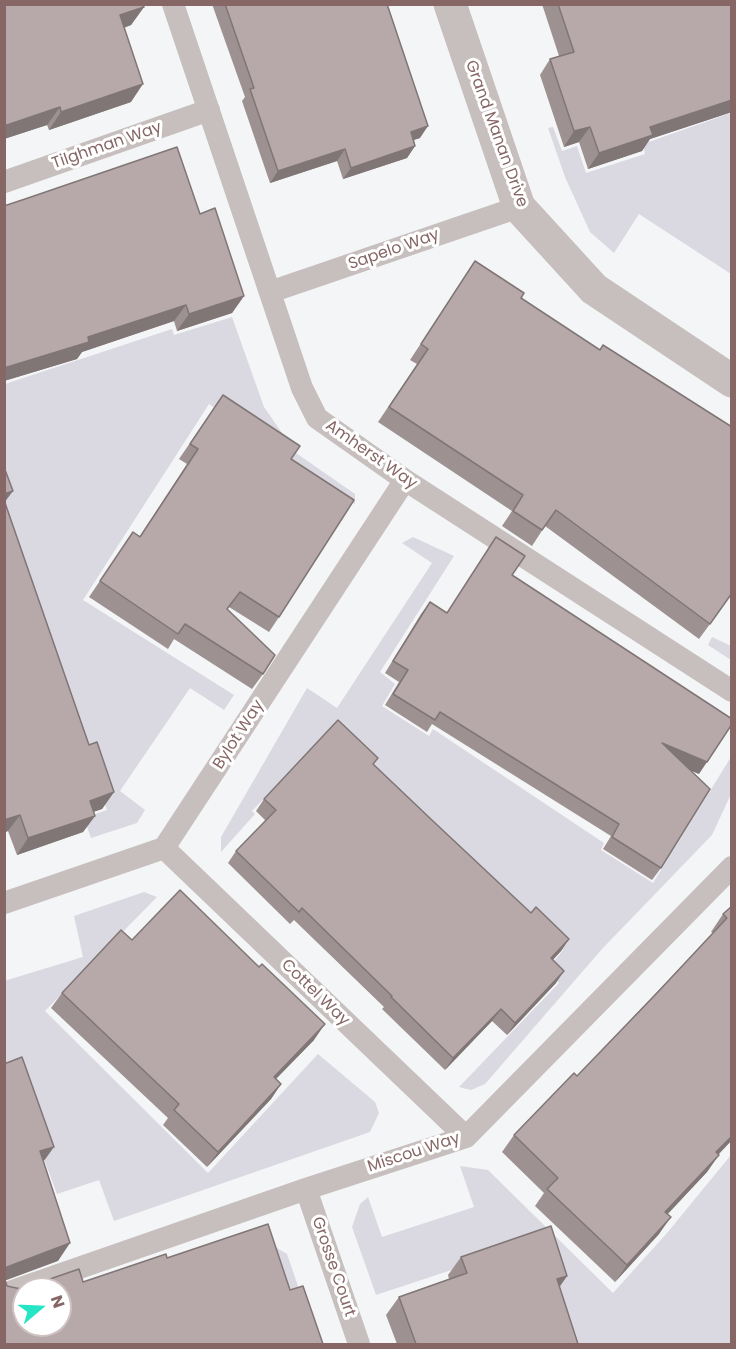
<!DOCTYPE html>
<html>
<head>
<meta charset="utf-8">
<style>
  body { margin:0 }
  #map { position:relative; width:736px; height:1349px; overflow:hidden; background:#f4f5f7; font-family:Poppins,sans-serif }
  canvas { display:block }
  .frame { position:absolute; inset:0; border:6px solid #866766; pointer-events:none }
  .north { position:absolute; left:12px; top:1277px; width:60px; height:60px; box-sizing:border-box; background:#fff; border:2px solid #cfc2c2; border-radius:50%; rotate:71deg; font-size:16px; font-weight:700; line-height:24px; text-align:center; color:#866766 }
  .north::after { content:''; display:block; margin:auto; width:21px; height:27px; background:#26e5c7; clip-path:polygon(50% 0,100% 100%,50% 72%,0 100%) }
</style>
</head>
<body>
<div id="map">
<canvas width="736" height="1349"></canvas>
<div class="frame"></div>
<div class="north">N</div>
</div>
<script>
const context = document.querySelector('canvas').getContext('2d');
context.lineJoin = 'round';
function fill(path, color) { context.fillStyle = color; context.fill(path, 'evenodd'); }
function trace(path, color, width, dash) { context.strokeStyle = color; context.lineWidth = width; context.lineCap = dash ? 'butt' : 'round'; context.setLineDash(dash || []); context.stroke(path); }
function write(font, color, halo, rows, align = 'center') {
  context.font = font + ' Poppins,sans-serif'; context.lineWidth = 6; context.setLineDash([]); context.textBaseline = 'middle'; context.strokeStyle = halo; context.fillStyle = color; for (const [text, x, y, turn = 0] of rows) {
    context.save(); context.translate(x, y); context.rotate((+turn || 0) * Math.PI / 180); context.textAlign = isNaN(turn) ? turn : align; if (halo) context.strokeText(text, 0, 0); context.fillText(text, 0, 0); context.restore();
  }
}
const green = new Path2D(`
  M731,113V274L639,214L614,253L590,232L565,177L548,128L553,127L562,151L577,146L586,173L645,154L643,144Z
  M232,317L264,407L296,453L355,494V504L209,404L83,600L234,695L224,710L190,688L120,791L145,810L137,823L91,838L84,818L107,810L4,510L5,384L172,329L174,335Z
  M413,537L454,556L380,672L395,684L382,706L429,736L433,729L604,843L601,850L653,883L731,757V794L712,835L602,949L485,1084L471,1090L459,1087L559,983L547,970L563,950L330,729L252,811L255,814L221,852V837L307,688L337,708L432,563L402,543Z
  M712,637L731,646V660L708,645Z
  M144,892L157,897L45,1011L208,1173L318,1054L375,1102L379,1113L370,1132L114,1221L99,1180L57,1194L11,1071L5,1073L4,981L83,957L74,916Z
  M731,1155V1344H565L539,1241L376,1295L352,1227L360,1204L368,1197L382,1237L474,1207L460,1166L488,1170L613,1293L667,1233Z
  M272,1245L287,1254L318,1344H308Z`);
const lane = new Path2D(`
  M173,4L302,388L317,418L405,480L732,691
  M4,182L209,110
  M270,292L519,207
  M164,848L466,1137
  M4,903L164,848L405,480
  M306,1189L359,1344
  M4,1294L306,1189L466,1137L732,867`);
const street = new Path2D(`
  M450,4L519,207L594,289L732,381`);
const wall = new Path2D(`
  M212,4H387L420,138L414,140L415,146L407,158L343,179L337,161L270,183L242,101L245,97Z
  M542,4H732V112L650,139L642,151L588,169L579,142L564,147L540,75L550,59L559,56Z
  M144,7L131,25L124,28L131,102L49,130L47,125L4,139Z
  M200,214L244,296L232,313L177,331L174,321L82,352L77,359L4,381Z
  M475,261L521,298L732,594L699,639L545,526L532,546L502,526L512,511L378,422L417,364L410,360Z
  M223,395L291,459L279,617L269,632L229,607L227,609L263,674L252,689L174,639L168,649L89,597L133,532L140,536L187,464L179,459Z
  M5,502L89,745L114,792L102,809L93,812L95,816L83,832L17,855L8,831Z
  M496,537L512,575L699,774L690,770L661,868L652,880L603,849L611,836L432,724L427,732L385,705L399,682L385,673L421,614L430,602L447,613Z
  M373,764L434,822L531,913L569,939L561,951L553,960L556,983L507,1035L492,1021L445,1070L382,1009L384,1007L294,920L290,924L228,863L236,851L266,821L256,811L264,799Z
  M732,906V1140L719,1154L707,1172L668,1214L659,1234L615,1282L535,1206L544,1193L502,1152L514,1135L577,1076L713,933L711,932L723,914Z
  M62,993L314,1040L276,1079L281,1084L271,1099L207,1167L163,1125L168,1118L51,1008Z
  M461,1257L567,1276L559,1287L578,1344H397L386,1315L399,1297L449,1279L448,1275Z`);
const shadedWall = new Path2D(`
  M144,7L131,25L107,33L120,15Z
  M143,84L131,102L49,130L61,112Z
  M732,100V112L650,139L642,151L588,169L599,153L650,127Z
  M60,107L47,125L4,139V126Z
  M428,126L420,138L403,143L411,132Z
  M590,127L579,142L564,147L574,131Z
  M415,146L407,158L343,179L351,168Z
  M345,149L337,161L270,183L278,171Z
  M244,296L232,313L177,331L189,314Z
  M186,305L174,321L82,352L77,359L4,381V368L88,337Z
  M13,491L4,503V494Z
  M662,743L707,762L699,774L654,755Z
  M114,792L102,809L78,817L90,801Z
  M20,815L8,831L4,833V820Z
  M95,816L83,832L17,855L28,838Z
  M569,939L561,951L543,970L551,958Z
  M564,971L556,983L507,1035L515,1023Z
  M501,1009L492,1021L445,1070L453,1058Z
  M325,1024L314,1040L263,1092L274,1077Z
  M281,1084L271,1099L207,1167L218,1152Z
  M732,1136V1140L704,1169L716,1152Z
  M54,1147L41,1165L40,1151Z
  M719,1155L707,1172L653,1229L665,1212Z
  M671,1217L659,1234L615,1282L627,1265Z
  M70,1243L58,1261L4,1281V1270L7,1267Z
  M567,1276L554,1295L557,1279Z`);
const building = new Path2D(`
  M4,4H143L144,7L120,15L143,84L61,112L60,107L4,126Z
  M225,4H387L428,126L411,132L415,146L351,168L345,149L278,171L250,89L254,88Z
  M558,4H732V100L650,127L653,135L599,153L590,127L574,131L550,59L574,52Z
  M177,147L200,214L215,208L244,296L189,314L186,305L88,337L89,342L4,368V206L28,198Z
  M475,261L524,293L521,298L600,350L603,345L732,427V593L710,624L556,510L542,530L513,511L523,495L389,407L428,349L421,344Z
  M223,395L300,446L291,459L354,500L279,617L240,592L227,609L275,655L263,674L185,624L178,634L100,581L133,532L140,537L198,449L190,444Z
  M4,467L13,491L4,494Z
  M4,500L89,745L97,742L114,792L90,801L95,816L28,838L20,815L4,820Z
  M496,537L525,556L512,575L732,719V724L707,762L662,743L710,789L661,868L612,837L619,824L440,712L435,720L393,694L408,670L393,661L430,602L447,613Z
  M338,720L378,758L373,764L434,822L531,913L536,907L569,939L551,958L564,971L515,1023L501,1009L453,1058L391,997L392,996L302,908L299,912L236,851L276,810L264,799Z
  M180,890L259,967L262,964L325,1024L274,1077L281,1084L218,1152L174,1110L179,1104L62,993L121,930L132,940Z
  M732,906V1136L716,1152L719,1155L665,1212L671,1217L627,1265L547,1189L558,1178L514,1135L574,1073L577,1076L657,993L727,918L723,914Z
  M22,1057L54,1147L40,1151L70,1243L7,1267L4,1272V1064Z
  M268,1224L290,1290L303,1286L323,1344H4V1277L7,1286L21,1289L79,1269L83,1282L166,1254L167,1258ZM24,1289H60V1325H24Z
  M551,1226L567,1276L557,1279L578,1344H416L399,1297L467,1273L461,1257Z`);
const streetNames = [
  ["Grand Manan Drive",496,134,70],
  ["Tilghman Way",107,146,-19],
  ["Sapelo Way",394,250,-19],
  ["Amherst Way",371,455,35],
  ["Bylot Way",239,735,-57],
  ["Cottel Way",315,993,44],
  ["Miscou Way",414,1153,-18],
  ["Grosse Court",333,1267,71]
];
fill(green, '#dad8e1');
trace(lane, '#c7bebe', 22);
trace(street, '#c7bebe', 33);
fill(wall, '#9d9191');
fill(shadedWall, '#807676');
fill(building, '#b7a9a9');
trace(building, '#807676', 1.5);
write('16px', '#866766', '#fff', streetNames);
</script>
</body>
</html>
